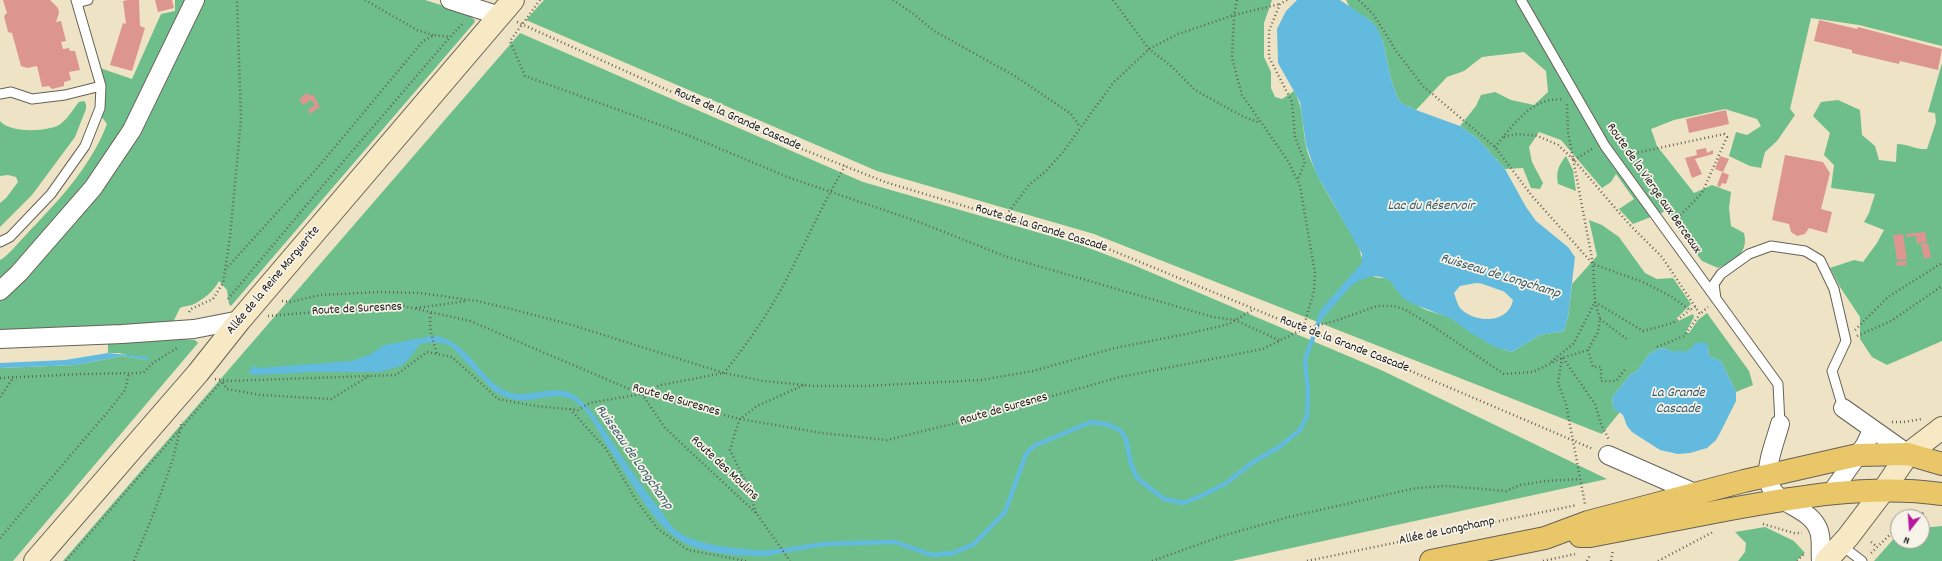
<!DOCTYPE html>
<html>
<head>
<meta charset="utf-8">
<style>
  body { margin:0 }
  #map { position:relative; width:1942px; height:561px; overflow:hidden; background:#efe3c5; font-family:Dekko,sans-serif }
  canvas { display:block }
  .north { position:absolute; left:1890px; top:509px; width:40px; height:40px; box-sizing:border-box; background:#f7f3e8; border:1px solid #9f9d96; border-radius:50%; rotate:197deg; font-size:11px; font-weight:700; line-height:16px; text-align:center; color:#1c1c1c }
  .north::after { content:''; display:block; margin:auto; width:14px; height:18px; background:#b5179e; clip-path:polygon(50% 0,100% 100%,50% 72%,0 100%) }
</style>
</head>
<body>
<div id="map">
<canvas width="1942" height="561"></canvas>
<div class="north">N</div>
</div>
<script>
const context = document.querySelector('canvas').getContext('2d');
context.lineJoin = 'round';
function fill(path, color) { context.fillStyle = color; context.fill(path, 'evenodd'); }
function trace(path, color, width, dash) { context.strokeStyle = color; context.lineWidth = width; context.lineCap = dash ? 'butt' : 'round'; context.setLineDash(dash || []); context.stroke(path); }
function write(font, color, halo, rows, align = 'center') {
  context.font = font + ' Dekko,sans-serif'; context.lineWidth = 3.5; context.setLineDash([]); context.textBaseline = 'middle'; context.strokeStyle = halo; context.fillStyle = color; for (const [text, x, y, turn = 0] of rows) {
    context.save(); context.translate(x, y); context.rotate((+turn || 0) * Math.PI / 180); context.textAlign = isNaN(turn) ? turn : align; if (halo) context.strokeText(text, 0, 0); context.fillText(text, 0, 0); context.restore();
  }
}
const forest = new Path2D(`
  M175,0H186L150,86L83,192L0,281V260C8,256 17,244 24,237C56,203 90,169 107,124L101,116L103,82L100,68L132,79L161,14L175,11Z
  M201,0H425L466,13L475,20L474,23L231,306L229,304L227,290L219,281C214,291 203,300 192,305C188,306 184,306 180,308L173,322L44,329H0V300L21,279L124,157L148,119Z
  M544,0H1272L1264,23V57L1271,72V88L1275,97L1282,99L1294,91C1306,112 1301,135 1309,156C1321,187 1341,215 1357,244C1363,255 1361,268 1373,276C1377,279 1385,277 1390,280C1401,289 1410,301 1422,308C1432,313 1444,314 1454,320C1473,333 1489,346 1512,352L1540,335L1564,331L1568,317L1572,284L1597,256L1589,220L1602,225L1619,237L1645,273L1657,279L1673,278L1691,304L1676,319L1678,321L1693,314L1694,317L1686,332L1689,333L1698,320L1707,313L1749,371L1753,385L1736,392L1721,361L1709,356L1708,346H1695L1688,351H1671L1664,348L1658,349L1649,354L1637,371L1631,374L1612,397L1613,408L1620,412L1602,434L1094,234L877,171L526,20Z
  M1346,0H1942V46L1859,25L1811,18L1790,109L1795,115L1777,141L1765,152L1761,168L1750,166L1729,156L1736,132L1747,135L1761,126L1757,119L1725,109L1674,120L1651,129L1657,146L1694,193L1712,185L1731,192L1729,208L1731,226L1744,233C1749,253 1734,262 1718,268L1702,261L1684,238L1666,211L1633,224L1619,209L1634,199L1616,174L1611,182L1602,188L1561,140L1539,132L1529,147L1532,162L1543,183L1540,189L1531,188L1523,168L1505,169L1478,139L1460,126L1476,106L1481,95L1495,92L1511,100L1534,105L1548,92L1546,71L1524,52L1482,57L1464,71L1447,77L1416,110L1403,104L1398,99L1391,79L1383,41L1371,21L1350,8Z
  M520,33L863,182L1078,244L1131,264L1381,370L1607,479L1232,561H63Z
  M1942,63V341L1887,365L1872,357L1860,339V317L1840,287L1830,268L1854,260L1863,262L1877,243L1884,230L1864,222L1869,213L1875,194L1831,188L1834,165L1824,155L1830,133L1813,116L1821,102L1838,100L1860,110L1862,135L1875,146L1879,160L1896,162L1897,144C1908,144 1916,150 1927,149L1936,122L1935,113L1928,112Z
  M84,101L86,104V109L75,137L32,195L0,227V203L6,198L18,182L16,177L8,175L0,176V121C10,133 45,132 59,125C68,119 72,110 79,102Z
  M1566,156L1573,170L1576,191L1558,184C1556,172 1558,166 1566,156Z
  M180,339L195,340L198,343L13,561H0V368L76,365L122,356L147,360L119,353H108V344Z
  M1942,526V561H1874L1898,534V541H1922V528Z
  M1765,527L1794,541L1805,553L1796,561H1738L1745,552L1746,543L1735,532Z`);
const water = new Path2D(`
  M1297,0H1340L1371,21L1377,28L1383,41L1391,79L1398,99L1403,104L1416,110L1460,126L1478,139L1505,169L1526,207L1536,221L1568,247L1575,257L1568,317L1564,331L1540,335L1512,352L1495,347L1469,332L1452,319L1411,303L1403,298L1389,280L1381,277L1373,276L1363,279L1352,285L1322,319L1318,313L1359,266L1362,262V254L1316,173L1306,145L1300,102L1278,63L1277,29L1286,11ZM1476,283L1497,285L1513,300C1508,325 1474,323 1460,308C1457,304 1456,298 1454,293L1460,286Z
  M432,336C464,337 477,373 500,388C525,404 552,381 574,395C591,407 601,425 612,442C628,465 643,489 661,511C666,518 671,527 678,532C702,547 742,549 770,551L773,556C743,556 700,556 675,537C650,518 626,473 608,447C599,432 590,413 576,402C557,389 537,403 517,400C509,399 501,395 494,391L451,346C440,342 431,341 420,344L408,360L401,366L379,372H311L255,375L248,373L253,366L259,368L351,361L369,355L384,345Z
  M1704,342L1708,346L1709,356L1721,361L1736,392V401L1721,431L1716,440L1707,448L1690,453L1678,454L1660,450L1632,432L1627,426L1623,415L1613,408L1612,397L1631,374L1637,371L1649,354L1658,349L1664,348L1671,351H1688L1696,343Z
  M108,353L149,357L147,360L122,356L76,365L0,368V363L65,360Z`);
const stream = new Path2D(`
  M1484,282L1507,290
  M767,553L825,544L895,542L932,555L953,553L974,544L1005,512L1026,454L1034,446L1091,422L1109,425L1121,431L1126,439L1131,464L1137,478L1164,499L1184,503L1203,495L1225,484L1252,463L1279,447L1300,430L1307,416L1308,392L1305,360L1320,318L1323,313`);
const building = new Path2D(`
  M3,0H50L58,8L59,13L56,22L61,21L66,41L61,42L63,49L69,48L70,51H75L80,70L69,72L71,80L64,82V86L52,89L49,86L42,87L37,66L27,68L21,66L12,33L8,32L4,16L7,13Z
  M128,0H139L140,26L145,28L132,71L110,65L123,23L126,24L123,1Z
  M155,0H172L174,8L158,12Z
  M1819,20L1857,29L1858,27L1942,49L1938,70L1900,61L1899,64L1852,53V50L1814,41Z
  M307,93L310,96L313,94L320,107L310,114L308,110L315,105L311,100L303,105L299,99Z
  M1726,110L1729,124L1689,133L1686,119Z
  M1706,148L1707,153L1713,150V154L1695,159L1702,174L1692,178L1685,158L1697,155L1696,150Z
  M1785,155L1823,162L1830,173L1821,209L1832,212L1827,233L1809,228L1805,234L1797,236L1791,232L1789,224L1772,220Z
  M1720,156L1729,159L1723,172L1715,169Z
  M1722,172L1729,175L1726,184L1722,183L1720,187L1717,186Z
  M1925,232L1927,242L1917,244L1916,236L1906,237V234Z
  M1903,234L1907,259L1897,260L1893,235Z
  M1928,243L1931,257L1924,259L1921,244Z
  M1906,260L1907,265L1897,266L1896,262Z`);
const path = new Path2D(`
  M365,0L417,30L433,35
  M540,0L510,41L525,76L685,134L790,178L919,222L1007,257L1213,317L1235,320L1281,341
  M893,0L915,15L934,31L1015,76L1071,114L1080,127
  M1113,0L1149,49L1171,66L1195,90L1242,116L1260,123
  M1237,0L1234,15L1232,58L1242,95L1288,161L1300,186L1315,273L1314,291L1303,329
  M1287,0L1280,4L1269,31V57L1292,102L1295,137L1305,162L1298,179
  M1359,0L1374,15L1396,51L1423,86L1495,147L1532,196L1593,264L1643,282L1672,297L1690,310L1696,306
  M517,22L769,136L885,182L1004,218L1089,241L1303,329L1378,357L1593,449
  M1504,137L1517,134L1538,136L1558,145L1574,160L1628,223L1662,257L1700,314L1708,307
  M1495,147C1509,130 1524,108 1546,101C1551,99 1558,100 1564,99
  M1626,155L1724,134L1727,137L1702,193L1674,222
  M1574,160L1594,148
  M1004,218L1029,185L1046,171L1063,152L1113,83L1149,49L1178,34L1234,15L1280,4
  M225,270L320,165L423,41L434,35L450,37L464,22
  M228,299L325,183L450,37
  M282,301L290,302L320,295L379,292L420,293L477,301L515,310L572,325L724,373L764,381L814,386H864L981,380L1033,371L1115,348L1191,333L1229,324L1254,309
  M1595,302L1643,331L1673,323L1690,310
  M416,308L467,301
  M189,312L191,309L213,299L223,283L230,237L241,119L237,0
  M431,313C428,327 433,340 437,354
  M268,316L399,305L470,321L641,394L740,419L822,433L887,440L960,422L1120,377L1263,349L1303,329L1335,321L1377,306H1394L1406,310L1434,327L1504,374L1533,372L1562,358L1588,350L1598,332L1600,319L1595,302L1593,264L1568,132L1567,104
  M1600,319L1628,340
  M1855,330L1888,297L1942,263
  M1857,336L1891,321L1942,286
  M1657,347L1684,336L1700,314
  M1588,350L1593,367H1601V381H1616L1626,368
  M1562,358L1558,383L1566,404L1585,504
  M1563,358L1595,404L1601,424L1609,440
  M1551,362L1574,343L1595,302
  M0,378L82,374L143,373L153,363L177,348
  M215,379L229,381L396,375L427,352L452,357L498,399L536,406L578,410L590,403L641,394L661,385L724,373C746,345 766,317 783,286C804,246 822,205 845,166
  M642,394L665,428L757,514L790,561
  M0,397L14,377
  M570,409L606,449L636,500L658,529L688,550L746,561
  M1892,422H1904L1922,419
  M756,513L749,489L730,450L735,433L740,419L757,406L804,385
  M1911,517L1926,512
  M1763,524L1794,533H1802
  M0,538L111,408L125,390L129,373
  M1871,542L1877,547
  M1871,553L1898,527
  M66,561L222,381L227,389L261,395L331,399L369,376
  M134,561L155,510L173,459L182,421
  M1152,561L1222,536L1289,517L1416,488L1447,486L1506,491L1520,485L1546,481L1579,479
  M1307,561L1577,505
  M1543,561L1575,554
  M1587,561L1590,555
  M1611,561L1613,550
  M1658,561L1713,532
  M1797,561L1804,554`);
const lane = new Path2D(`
  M1521,0L1605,146L1778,384L1780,424
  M77,3L88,0
  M0,94L11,92L32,99L65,95L101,86
  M0,242L10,237L51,194L85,146L100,108L101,86L76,0
  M1716,299L1714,284L1721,274L1749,254L1771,246L1805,251L1820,260L1834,289L1846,341L1832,371L1843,408
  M1841,545L1862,561`);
const street = new Path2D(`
  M450,0L500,16
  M0,291L19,273L93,188L132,130L195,0
  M0,339L122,334L194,329L240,320
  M1843,408L1908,454
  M1780,424C1776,439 1766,463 1768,478C1771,506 1811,505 1819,531C1822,539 1820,552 1821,561
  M1608,455L1697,494
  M1831,493L1865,445L1872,430`);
const secondary = new Path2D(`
  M35,561L198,373L240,320L513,0
  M1826,561L1848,537L1883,491L1908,454L1942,428`);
const primary = new Path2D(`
  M1580,536H1590C1635,527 1680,519 1725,510C1796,497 1869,484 1942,494
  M1431,561L1545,538L1588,522L1744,481L1858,455L1908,454L1942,464`);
const streetNames = [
  ["Route de la Grande Cascade",737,120,24],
  ["Route de la Vierge aux Berceaux",1653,189,55],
  ["Route de la Grande Cascade",1041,229,17],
  ["Allée de la Reine Marguerite",274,281,-50],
  ["Route de Suresnes",357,310,-3],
  ["Route de la Grande Cascade",1344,345,21],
  ["Route de Suresnes",676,401,16],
  ["Route de Suresnes",1004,410,-16],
  ["Route des Moulins",724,469,43],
  ["Allée de Longchamp",1447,532,-12]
];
const waterNames = [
  ["Lac du Réservoir",1431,207],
  ["Ruisseau de Longchamp",1500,277,17],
  ["La Grande",1678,394],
  ["Cascade",1678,410],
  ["Ruisseau de Longchamp",633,458,55]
];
fill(forest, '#6dbe8a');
fill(water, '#62badf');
trace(stream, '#62badf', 4.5);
fill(building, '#dc968f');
trace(lane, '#666257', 11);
trace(street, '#666257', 20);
trace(secondary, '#666257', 24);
trace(primary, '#666257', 24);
trace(path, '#666257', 2.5, [1, 3]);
trace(lane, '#fff', 9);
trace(street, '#fff', 18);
trace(secondary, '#f6e9c3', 22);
trace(primary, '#e9c769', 22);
write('13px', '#1c1c1c', '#f7f3e8', streetNames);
write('italic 14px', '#385b6a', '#f7f3e8', waterNames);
</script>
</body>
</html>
